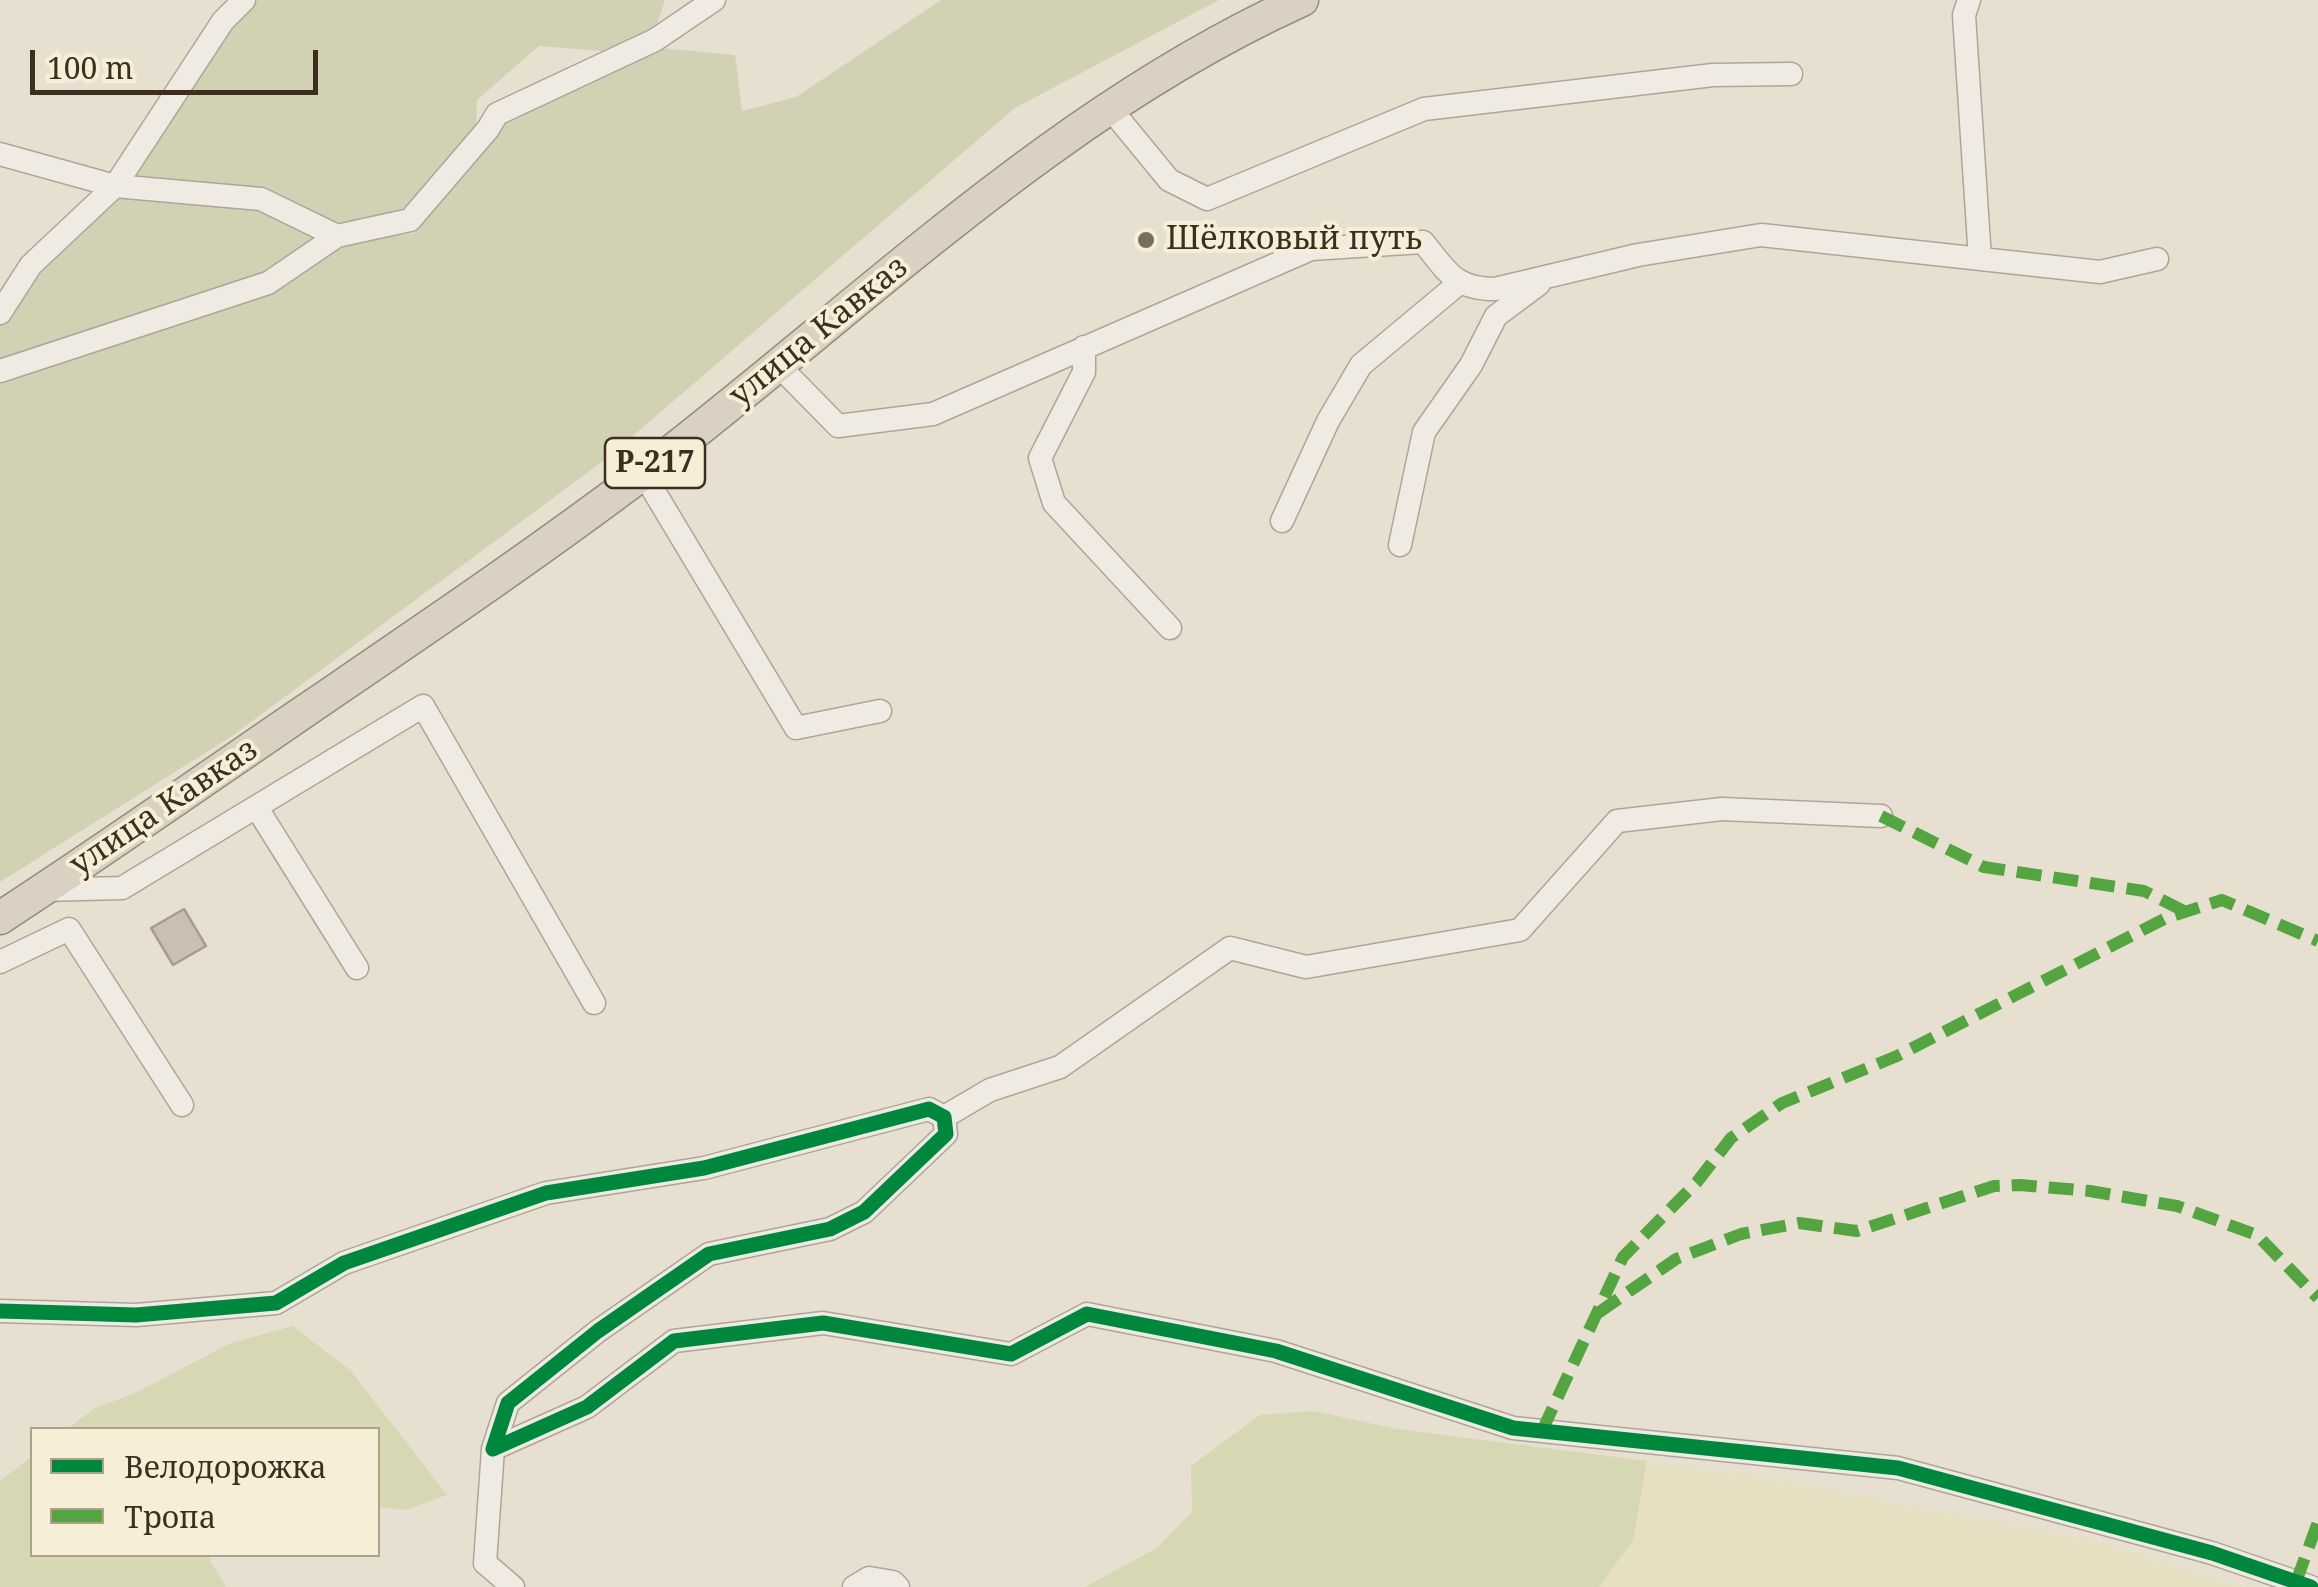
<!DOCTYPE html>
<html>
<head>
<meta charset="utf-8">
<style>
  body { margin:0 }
  #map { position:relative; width:2318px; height:1587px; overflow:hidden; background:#e7e0d1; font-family:"Noto Serif",serif }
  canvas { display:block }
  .legend { position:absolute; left:30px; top:1427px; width:350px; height:130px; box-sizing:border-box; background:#f7eed8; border:2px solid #ada18e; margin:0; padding:12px 18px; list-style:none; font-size:30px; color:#3d2e20 }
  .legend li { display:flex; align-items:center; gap:20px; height:50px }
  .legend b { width:50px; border:2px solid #ada18e }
  .scale { position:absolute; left:30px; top:50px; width:288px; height:45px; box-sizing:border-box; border:5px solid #3d2e20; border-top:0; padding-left:12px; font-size:30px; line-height:35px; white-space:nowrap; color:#3d2e20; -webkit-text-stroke:8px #f7eed8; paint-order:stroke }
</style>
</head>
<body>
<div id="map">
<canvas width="2318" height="1587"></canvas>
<ul class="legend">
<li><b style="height:12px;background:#00873e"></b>Велодорожка</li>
<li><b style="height:12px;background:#54a441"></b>Тропа</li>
</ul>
<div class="scale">100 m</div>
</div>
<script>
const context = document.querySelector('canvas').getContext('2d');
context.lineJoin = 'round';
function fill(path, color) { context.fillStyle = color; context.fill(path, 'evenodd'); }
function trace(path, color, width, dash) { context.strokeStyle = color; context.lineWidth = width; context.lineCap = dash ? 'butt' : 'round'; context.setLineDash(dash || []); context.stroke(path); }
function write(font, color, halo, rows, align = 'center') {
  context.font = font + ' "Noto Serif",serif'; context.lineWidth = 8; context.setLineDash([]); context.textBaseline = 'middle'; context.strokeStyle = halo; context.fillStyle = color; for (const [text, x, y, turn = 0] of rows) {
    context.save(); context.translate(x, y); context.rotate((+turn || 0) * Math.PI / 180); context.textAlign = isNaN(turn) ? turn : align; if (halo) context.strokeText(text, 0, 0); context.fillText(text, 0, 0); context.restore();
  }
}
const farmland = new Path2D(`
  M1647,1461L1762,1477L2083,1538L2243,1587H1599L1633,1540Z`);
const green = new Path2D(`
  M293,1326L351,1371L447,1495L405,1510L378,1507V1430L67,1429L95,1408L135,1393L231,1343Z
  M1314,1411L1397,1429L1647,1461L1633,1540L1599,1587H1085L1157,1548L1192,1512L1191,1466L1260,1415Z
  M32,1456V1554L207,1555L226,1587H0V1481Z`);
const cemetery = new Path2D(`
  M253,0H665L655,30L602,51L539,46L477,100L476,129L418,199L390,216L341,230L262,194L136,183L131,175L172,108Z
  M941,0H1219L1015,108L607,458L232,736L0,882V379L192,320L274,289L349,243L414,233L501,124L649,47L735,55L742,111L796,97Z
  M113,196L259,203L326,238L265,272L201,298L0,363V317L33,269Z`);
const building = new Path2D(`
  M184,909L206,946L173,965L151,928Z`);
const minor = new Path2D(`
  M1969,0L1964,15L1980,259
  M1109,107L1169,180L1207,199L1424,109L1713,75L1791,74
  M0,154L115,186L261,199L337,236
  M0,313L31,265L115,186L223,21L244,0
  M1084,347V372L1040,458L1054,503L1170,628
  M779,366L838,426L933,414L1311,249L1423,242C1447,271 1454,289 1495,289L1638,255L1761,235L2100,272L2157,259
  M0,371L268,283L337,236L410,220L488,129L497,114L655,40L714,0
  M643,473L796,728L880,711
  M1282,521L1328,421L1361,365L1458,284
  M1400,545L1424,432L1471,365L1496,316L1539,284
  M257,808L357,968
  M43,890L122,888L423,706L594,1003
  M0,962L69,929L182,1105
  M944,1117L990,1090L1060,1067L1230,948L1306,967L1520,930L1617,821L1722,809L1881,816
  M0,1311L136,1315L276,1303L344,1263L546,1193L704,1168L929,1109L944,1117L946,1134L864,1212L830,1229L709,1254L598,1331L508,1403L493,1449L587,1407L674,1341L823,1323L1011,1354L1087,1314L1276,1351L1513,1428L1898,1468L2212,1553L2311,1587
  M493,1449L485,1563L513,1587
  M854,1587L869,1578L893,1582L898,1587`);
const highway = new Path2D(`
  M0,918C103,851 204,780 305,711C419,633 535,555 646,471C859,308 1054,112 1302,0`);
const quiet = new Path2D(`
  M1881,816L1984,867L2144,891L2186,912
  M1598,1313L1676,1259L1741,1234L1799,1223L1857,1231L1994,1186L2020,1185L2090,1191L2177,1206L2257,1235L2318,1298
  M1542,1431L1623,1257L1697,1182L1731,1138L1782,1103L1897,1056L2166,918L2222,900L2318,941
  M2296,1582L2318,1522`);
const cycleway = new Path2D(`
  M0,1311L136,1315L276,1303L344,1263L546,1193L704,1168L929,1109L944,1117L946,1134L864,1212L830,1229L709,1254L598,1331L508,1403L493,1449L587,1407L674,1341L823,1323L1011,1354L1087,1314L1276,1351L1513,1428L1898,1468L2212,1553L2311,1587`);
const markers = [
  [1146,240,10,"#786c5e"]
];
const shields = [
  [655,463,100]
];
const shieldNames = [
  ["Р-217",655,463]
];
const poiNames = [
  ["Шёлковый путь",1166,240]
];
const streetNames = [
  ["улица Кавказ",819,332,-39],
  ["улица Кавказ",164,808,-34]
];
fill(farmland, '#e6dfc2');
fill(green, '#d6d7b3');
fill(cemetery, '#d1d1b3');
fill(building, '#cbbfb2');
trace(building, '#a89c90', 2.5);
trace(minor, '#ada599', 25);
trace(highway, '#928b80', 35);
trace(minor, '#efebe3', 22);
trace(highway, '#dad1c2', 32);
trace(quiet, '#54a441', 12, [25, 12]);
trace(cycleway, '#00873e', 15);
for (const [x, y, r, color] of markers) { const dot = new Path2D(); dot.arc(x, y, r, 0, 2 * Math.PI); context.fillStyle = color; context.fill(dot); trace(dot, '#f7eed8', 4); }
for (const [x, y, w] of shields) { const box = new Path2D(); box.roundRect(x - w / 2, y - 25, w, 50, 8); context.fillStyle = '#f7eed8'; context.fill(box); trace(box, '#3d2e20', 2.5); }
write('bold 30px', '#3d2e20', null, shieldNames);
write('32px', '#3d2e20', '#f7eed8', poiNames, 'left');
write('32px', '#3d2e20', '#f7eed8', streetNames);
</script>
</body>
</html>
